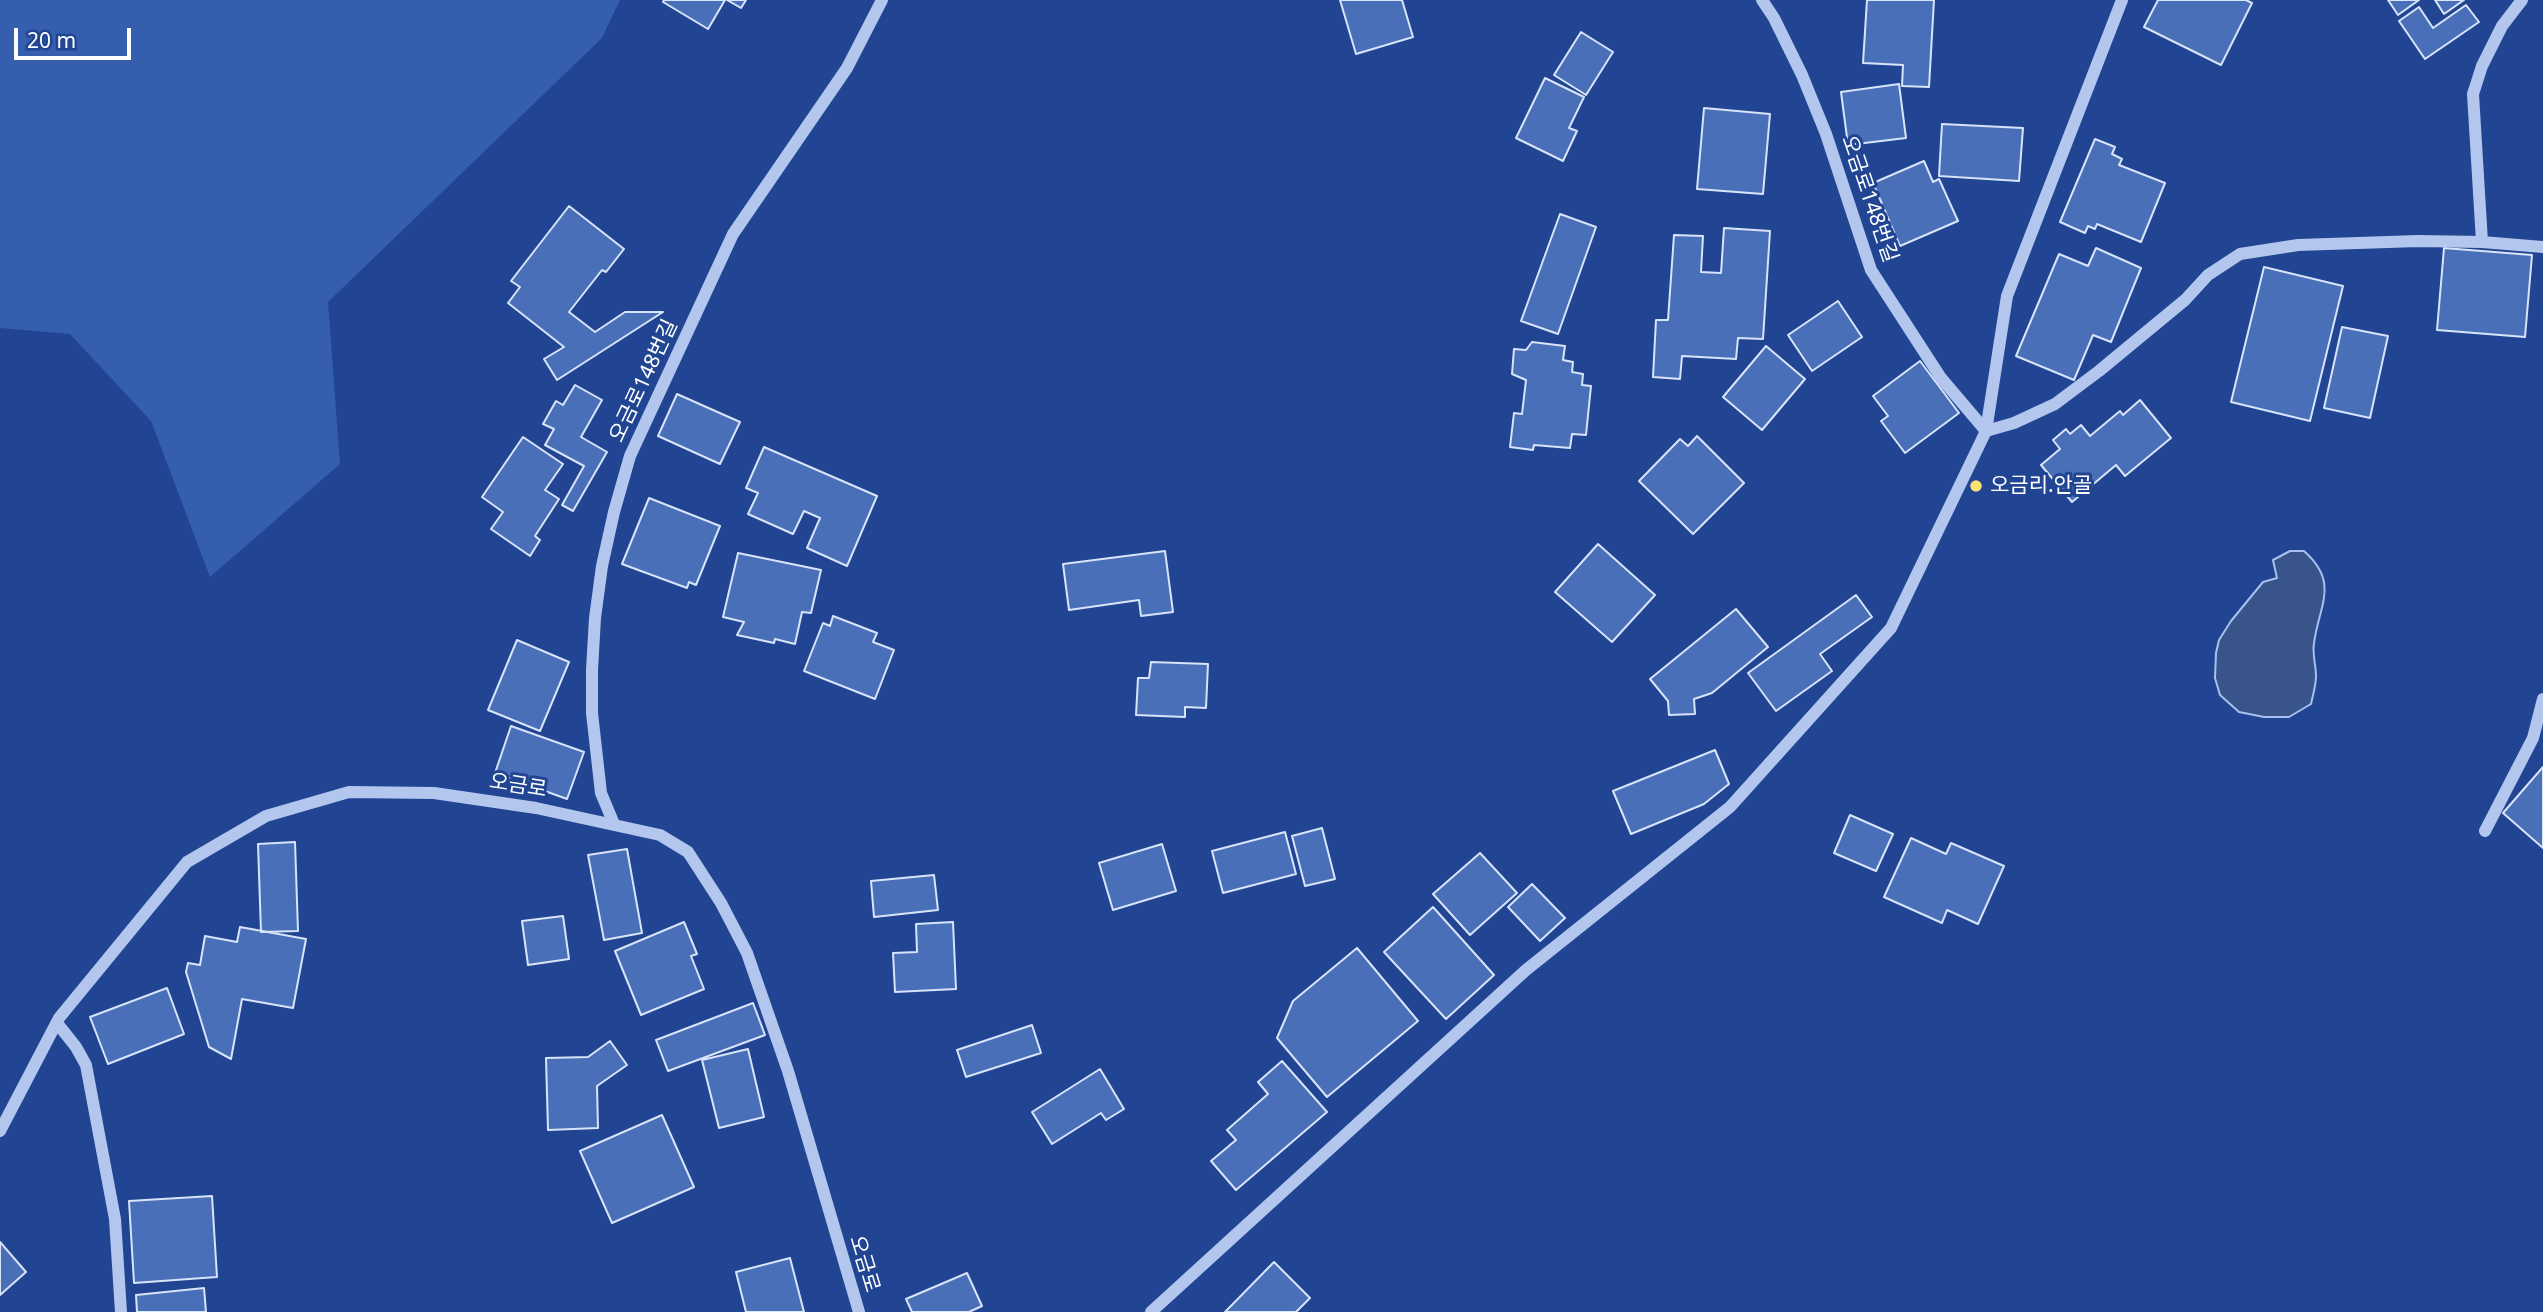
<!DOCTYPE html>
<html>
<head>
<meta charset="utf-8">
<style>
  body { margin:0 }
  #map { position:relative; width:2543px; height:1312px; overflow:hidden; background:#214592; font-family:"Noto Sans",sans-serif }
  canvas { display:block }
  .scale { position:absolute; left:14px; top:28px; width:117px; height:32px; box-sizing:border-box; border:4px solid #fff; border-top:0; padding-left:9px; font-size:21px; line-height:24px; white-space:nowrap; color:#fff; -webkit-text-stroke:5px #214592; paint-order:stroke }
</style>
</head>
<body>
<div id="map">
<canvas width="2543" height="1312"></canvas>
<div class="scale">20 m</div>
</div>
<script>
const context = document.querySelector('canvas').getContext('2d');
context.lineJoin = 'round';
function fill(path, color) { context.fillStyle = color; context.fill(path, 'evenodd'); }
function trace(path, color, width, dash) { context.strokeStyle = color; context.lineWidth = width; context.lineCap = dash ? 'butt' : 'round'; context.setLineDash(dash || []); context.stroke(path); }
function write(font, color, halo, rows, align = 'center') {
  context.font = font + ' "Noto Sans","Noto Sans KR",sans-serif'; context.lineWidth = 6; context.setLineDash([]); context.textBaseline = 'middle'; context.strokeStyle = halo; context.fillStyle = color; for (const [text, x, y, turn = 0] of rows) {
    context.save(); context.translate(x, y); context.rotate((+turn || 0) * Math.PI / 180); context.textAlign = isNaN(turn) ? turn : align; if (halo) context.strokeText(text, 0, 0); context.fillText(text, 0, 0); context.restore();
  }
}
const green = new Path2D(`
  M0,0H620L602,38L328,302L340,464L210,577L151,421L70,334L0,328Z`);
const water = new Path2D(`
  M2290,551H2304C2340,583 2319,605 2314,643C2312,654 2316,665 2316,676C2316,685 2313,695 2311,704L2289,717H2264L2239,712L2220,695L2215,678L2216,653L2219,640L2231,621L2263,582L2277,578L2273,560Z`);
const building = new Path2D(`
  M664,0H725L708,29L663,2Z
  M727,0H746L741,8Z
  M1340,0H1402L1413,37L1356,54Z
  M1867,0H1934L1929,87L1902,86L1903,65L1863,63Z
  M2158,0H2246L2252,3L2221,65L2144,27Z
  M2388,0H2419L2398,15Z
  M2435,0H2464L2444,14Z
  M2466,5L2479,22L2425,59L2399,21L2419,7L2433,28Z
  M1581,32L1613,52L1586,95L1554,75Z
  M1545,78L1584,97L1569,128L1577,131L1563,161L1516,138Z
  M1899,84L1906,138L1848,145L1841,92Z
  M1704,108L1770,114L1763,194L1697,189Z
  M1942,124L2023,128L2019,181L1939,176Z
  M2095,139L2115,147L2112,154L2122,159L2119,165L2165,183L2141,242L2097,224L2095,229L2088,226L2085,233L2060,222Z
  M1924,161L1933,182L1939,179L1958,221L1900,246L1873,183Z
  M569,206L624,249L606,272L602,270L569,312L595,332L625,312H663L557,380L544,359L564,347L508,303L520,287L511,281Z
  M1560,214L1596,227L1558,334L1521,321Z
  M1724,228L1770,231L1763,339L1738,338L1736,359L1682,356L1680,379L1653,377L1656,320H1668L1674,235L1703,236L1701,272L1721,273Z
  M2096,248L2141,268L2111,342L2093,335L2074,380L2016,356L2059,254L2088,266Z
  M2444,248L2532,255L2525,337L2437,330Z
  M2264,267L2343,286L2310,421L2231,402Z
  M1838,301L1862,337L1812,371L1788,335Z
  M2342,327L2388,336L2370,418L2324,408Z
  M1532,342L1565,346L1563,360L1573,362L1572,372L1583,374L1582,385L1591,386L1586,435L1572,434L1570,448L1534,445L1533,450L1510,447L1514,413L1522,414L1526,380L1512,374L1514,349L1526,350Z
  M1766,346L1805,379L1762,430L1723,397Z
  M1920,361L1959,413L1905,453L1881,421L1888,416L1873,396Z
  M575,385L602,400L581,437L607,452L573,511L562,505L584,466L545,445L554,429L543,424L556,401L563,405Z
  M677,394L740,422L720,464L658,436Z
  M2140,400L2171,438L2125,476L2116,465L2072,502L2041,465L2060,449L2053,440L2066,429L2070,434L2081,425L2090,436L2120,411L2123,415Z
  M1697,436L1744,483L1693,534L1639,481L1680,439L1688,446Z
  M523,437L563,464L545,490L559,499L535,536L540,540L530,556L491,529L503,512L482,497Z
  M764,447L877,496L847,566L807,548L820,518L804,511L793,534L748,514L758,493L746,488Z
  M649,498L720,526L696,585L689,582L687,588L622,564Z
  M1598,544L1655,595L1612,642L1555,592Z
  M1165,551L1173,612L1141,616L1139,600L1069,610L1063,564Z
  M738,553L821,570L811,613L802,612L795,644L775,639L774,643L737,635L744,622L723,617Z
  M1856,595L1872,617L1820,654L1832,671L1776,711L1748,673Z
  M1736,609L1768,647L1712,693L1694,699L1695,714L1669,715L1668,701L1650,679Z
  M833,616L877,633L873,642L894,650L875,699L804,671L823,623L830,626Z
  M517,640L569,662L540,731L488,710Z
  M1151,662L1208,664L1206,708L1185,707V717L1136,715L1138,678H1149Z
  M511,726L584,752L567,799L495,773Z
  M1715,750L1729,784L1704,804L1631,834L1613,791Z
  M2543,767V848L2503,813Z
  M1850,815L1893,834L1876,871L1834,853Z
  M1322,828L1335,879L1305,886L1292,836Z
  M1285,832L1296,874L1223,893L1212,851Z
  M1911,838L1946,854L1951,843L2004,866L1978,924L1947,910L1942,923L1884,897Z
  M295,842L298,931L261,932L258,844Z
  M1162,844L1176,891L1113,910L1099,863Z
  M627,849L642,933L604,940L588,855Z
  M1480,853L1517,893L1470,935L1433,894Z
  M934,875L938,910L874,917L871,881Z
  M1532,884L1565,918L1540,941L1508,907Z
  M1433,907L1494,975L1446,1019L1384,952Z
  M563,916L569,959L528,965L522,921Z
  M684,922L697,954L691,956L704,989L641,1015L615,951Z
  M953,922L956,989L895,992L893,953L917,952L916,924Z
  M240,927L306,939L293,1008L242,999L231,1059L209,1047L186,972L188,963L200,965L205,936L237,942Z
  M1357,948L1418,1021L1327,1097L1277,1038L1293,1001Z
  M167,988L184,1034L108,1064L90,1017Z
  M753,1003L765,1035L668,1071L656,1040Z
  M1032,1025L1041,1053L966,1077L957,1050Z
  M610,1041L627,1065L597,1086L598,1128L548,1130L546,1058L588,1057Z
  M748,1049L764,1117L719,1128L702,1060Z
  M1282,1061L1327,1112L1236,1190L1211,1161L1236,1140L1227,1130L1268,1094L1258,1082Z
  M1100,1069L1124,1109L1106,1120L1101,1113L1052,1144L1032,1112Z
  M662,1115L694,1187L612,1223L580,1151Z
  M212,1196L217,1277L134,1283L129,1201Z
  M0,1242L26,1272L0,1295Z
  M790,1258L804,1312H746L736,1272Z
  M1274,1262L1310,1298L1296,1312H1225Z
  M967,1273L982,1306L969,1312H912L906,1299Z
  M204,1288L206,1312H137L136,1295Z`);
const minor = new Path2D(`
  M1762,0L1774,18L1802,75L1826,134L1871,270L1941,378L1986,431L2014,423L2055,404L2099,371L2185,300L2208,275L2240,254L2298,245L2418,241L2482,242L2543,247
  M2482,242L2473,94L2482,66L2502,26L2522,0
  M614,824L601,793L592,713V670L595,618L602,566L614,512L630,456L733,234L847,68L882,0
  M2485,831L2533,738L2543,699
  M57,1023L76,1047L86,1065L115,1219L121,1312
  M0,1131L59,1018L187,862L266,816L349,792L434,793L536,808L660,835L688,852L721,903L747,953L788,1071L859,1312
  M1151,1312L1526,970L1730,807L1891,628L1986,431L2007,296L2122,0`);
const markers = [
  [1976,486,7,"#f9e274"]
];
const streetNames = [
  ["오금로148번길",1869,199,71],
  ["오금로148번길",644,381,-65],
  ["오금로",518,786,9],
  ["오금로",864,1264,73]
];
const poiNames = [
  ["오금리.안골",1990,486]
];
fill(green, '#355eaf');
fill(water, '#39538b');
trace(water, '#a7c0ee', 2);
fill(building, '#4a6fb9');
trace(building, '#d8e4f9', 2);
trace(minor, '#b3c6ed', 12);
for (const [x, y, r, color] of markers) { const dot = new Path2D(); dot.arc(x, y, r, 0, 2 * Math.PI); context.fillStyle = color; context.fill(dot); trace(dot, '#214592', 2.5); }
write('21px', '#fff', '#214592', streetNames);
write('21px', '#fff', '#214592', poiNames, 'left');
</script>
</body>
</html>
